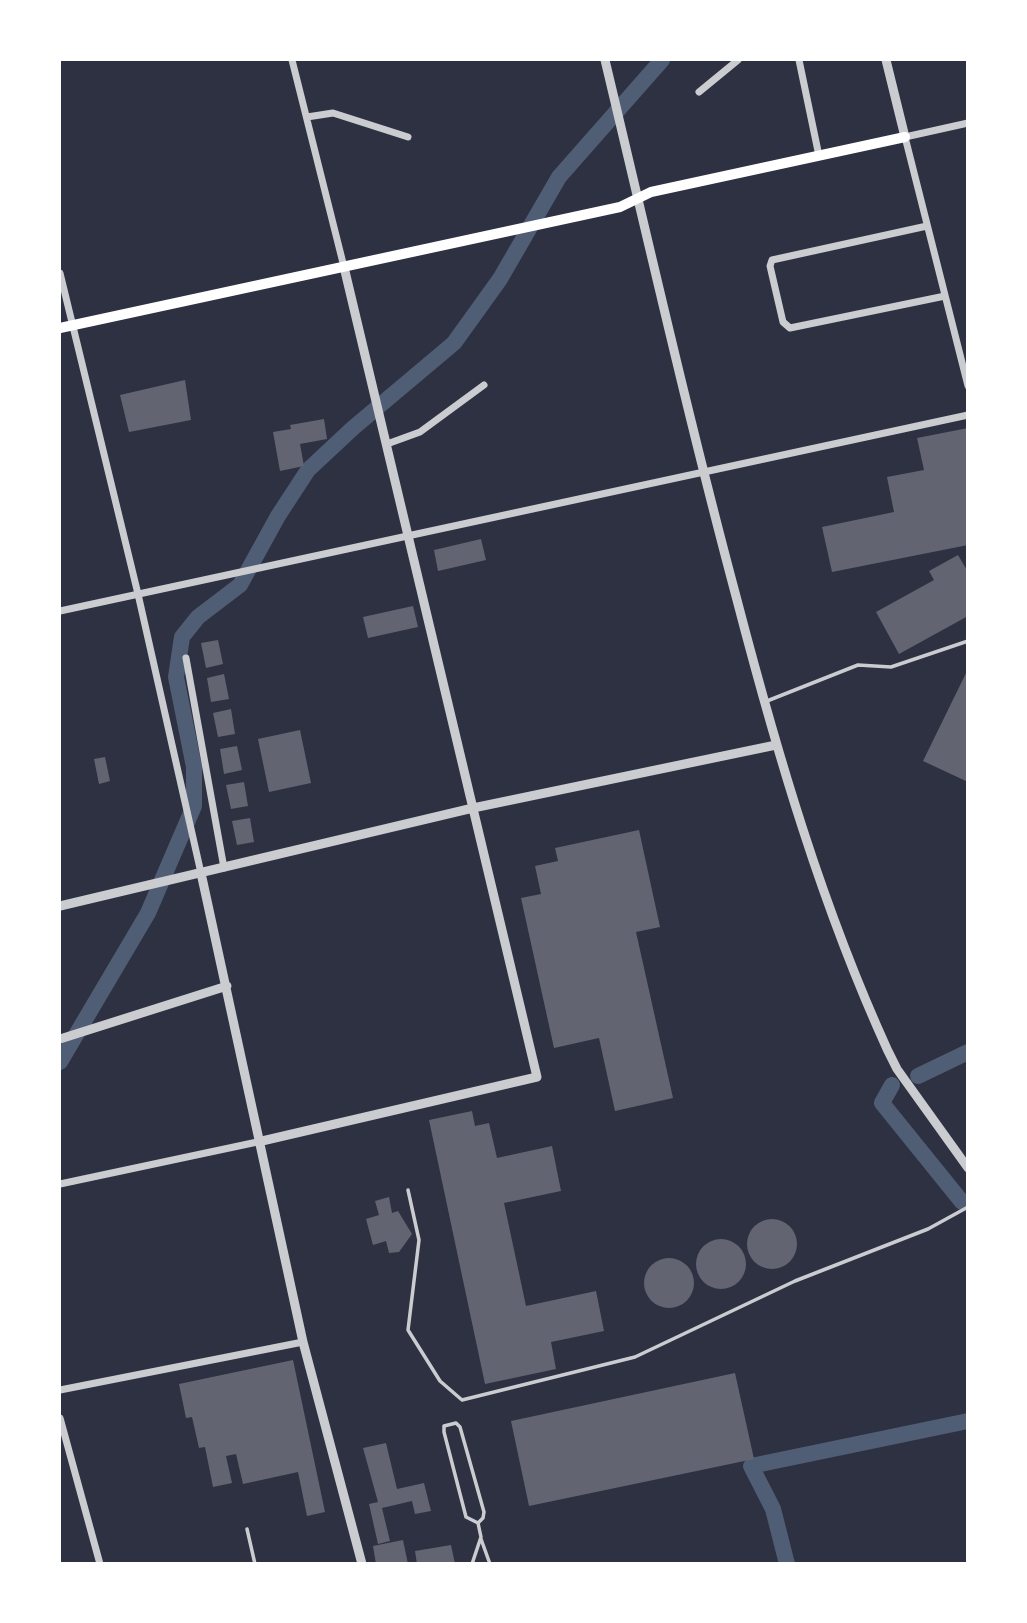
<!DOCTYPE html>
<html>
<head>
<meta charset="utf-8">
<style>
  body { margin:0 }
  #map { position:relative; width:1027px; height:1623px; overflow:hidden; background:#2d3142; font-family:"PT Sans Narrow",sans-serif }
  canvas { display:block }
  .frame { position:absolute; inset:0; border:61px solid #fff; pointer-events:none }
</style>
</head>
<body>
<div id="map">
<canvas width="1027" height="1623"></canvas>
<div class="frame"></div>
</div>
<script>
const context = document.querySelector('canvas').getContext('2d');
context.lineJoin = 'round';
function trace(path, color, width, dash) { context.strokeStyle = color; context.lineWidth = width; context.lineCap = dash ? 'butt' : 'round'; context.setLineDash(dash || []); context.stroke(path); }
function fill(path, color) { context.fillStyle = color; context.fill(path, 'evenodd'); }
const canal = new Path2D(`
  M60,1062L148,913L194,806V767L176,677L182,637L198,617L240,585L278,516L308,470L353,428L454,343L500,279L559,177L662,60
  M918,1076L968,1052
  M892,1085L882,1103L962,1202
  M787,1564L773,1509L751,1466L968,1421`);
const building = new Path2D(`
  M185,380L191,420L129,432L120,395Z
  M324,419L327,439L300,444L304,466L280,471L273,432L291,429L290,425Z
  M968,428V545L832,572L822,527L894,512L887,477L924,470L917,438Z
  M481,539L486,560L438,571L434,550Z
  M958,555L968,572V616L899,654L876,612L934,580L929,571Z
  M413,606L418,627L368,638L363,617Z
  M218,640L223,664L206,668L201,643Z
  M968,669V782L923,761Z
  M224,674L229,699L211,702L207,678Z
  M231,709L235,734L218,737L213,713Z
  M300,730L311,783L269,792L258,739Z
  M237,746L242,770L224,774L220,749Z
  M105,757L110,781L99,784L94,759Z
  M244,782L248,806L231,809L226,785Z
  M250,818L254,842L237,845L232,821Z
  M639,830L660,927L636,932L673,1098L615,1111L599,1038L554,1048L521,898L541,894L535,866L558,861L555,848Z
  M472,1111L475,1126L489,1123L497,1158L552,1146L561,1191L504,1203L526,1306L596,1291L604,1331L551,1342L556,1369L485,1384L429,1120Z
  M389,1197L392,1213L398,1211L412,1234L399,1252L389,1253L386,1241L373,1245L366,1219L379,1215L375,1201Z
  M747 1244a25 25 0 1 1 50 0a25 25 0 1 1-50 0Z
  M696 1264a25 25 0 1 1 50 0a25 25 0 1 1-50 0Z
  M644 1283a25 25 0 1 1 50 0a25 25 0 1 1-50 0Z
  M293,1360L325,1512L307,1516L298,1472L243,1484L236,1454L226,1456L232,1483L213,1487L205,1447L199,1448L192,1417L186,1418L179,1384Z
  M735,1373L754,1459L529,1506L511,1421Z
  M386,1443L397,1489L424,1483L431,1511L415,1514L412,1501L382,1508L390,1541L378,1544L369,1504L378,1502L363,1448Z
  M403,1540L408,1564H376L373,1546Z
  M451,1545L455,1564H417L415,1551Z`);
const service = new Path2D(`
  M767,701L858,665L891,667L968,641
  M408,1190L419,1240L408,1330L440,1381L462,1400L635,1357L795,1281L928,1229L968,1207
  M247,1529L255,1564
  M481,1539L490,1564
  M472,1564L481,1537L478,1523L483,1518L484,1512L460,1427L456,1423L444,1426V1432L466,1517L478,1523`);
const minor = new Path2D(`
  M292,60L344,267
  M799,60L819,156
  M699,92L738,60
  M307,117L333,113L408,137
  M968,123L905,137L968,386
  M927,226L772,260L770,266L783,322L790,328L945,296
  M60,273L138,594L201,873
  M387,444L420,432L484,385
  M60,611L968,415
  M186,658L224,868
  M60,1184L262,1141
  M60,1390L303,1342
  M60,1418L100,1564`);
const tertiary = new Path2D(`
  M605,60C648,240 689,421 737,600C777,753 822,907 888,1051L897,1069L968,1168
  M886,60L905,137
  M201,873L303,1342L362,1564
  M60,906L473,808L776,745
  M60,1039L227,986
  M262,1141L537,1077L344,267`);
const secondary = new Path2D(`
  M60,328L620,207L651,192L905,137`);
trace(canal, '#4f5d75', 16);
fill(building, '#626471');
trace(service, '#caccd0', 3.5);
trace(minor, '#caccd0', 7);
trace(tertiary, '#caccd0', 9);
trace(secondary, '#fff', 10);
</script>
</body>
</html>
